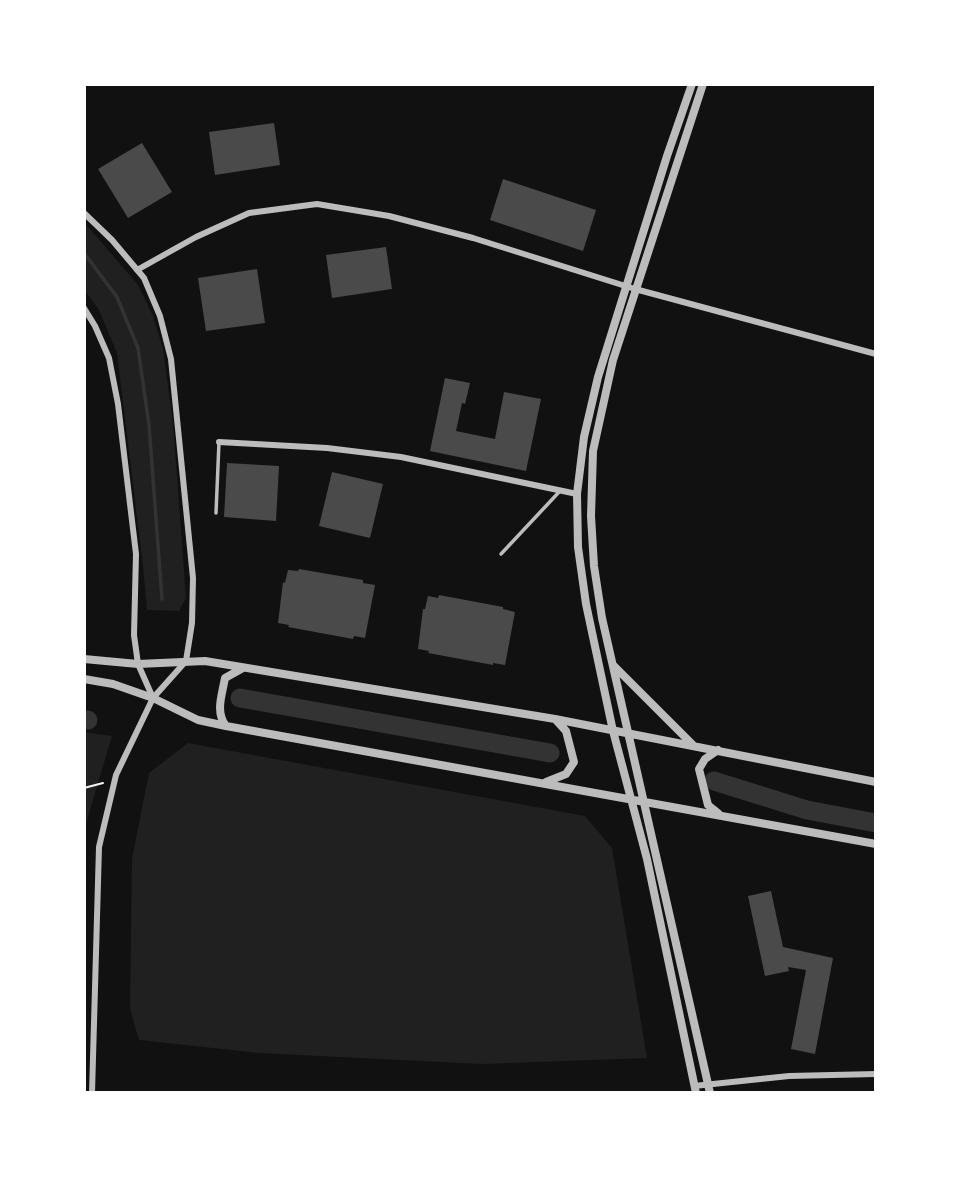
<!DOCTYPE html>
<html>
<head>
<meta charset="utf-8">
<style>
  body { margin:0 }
  #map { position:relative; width:960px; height:1177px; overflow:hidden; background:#111; font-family:Barlow,sans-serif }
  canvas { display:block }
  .frame { position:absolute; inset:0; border:86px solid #fff; pointer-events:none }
</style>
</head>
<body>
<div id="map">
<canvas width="960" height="1177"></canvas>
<div class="frame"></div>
</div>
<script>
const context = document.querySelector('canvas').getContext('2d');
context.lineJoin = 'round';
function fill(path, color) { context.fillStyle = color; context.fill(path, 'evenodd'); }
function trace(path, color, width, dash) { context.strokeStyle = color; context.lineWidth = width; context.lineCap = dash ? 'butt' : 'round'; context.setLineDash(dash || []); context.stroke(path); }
const green = new Path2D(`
  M84,222L138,285L153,316L163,349L173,423L186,598L179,611L147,610L143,566L117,353L98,308L84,290Z
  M84,732L112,736L86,824L84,841Z
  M188,743L585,816L612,848L647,1058L482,1064L259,1053L139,1040L130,1009L132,859L149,773Z`);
const stream = new Path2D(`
  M84,253L117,297L138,348L149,425L162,599`);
const river = new Path2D(`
  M240,698L550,753
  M84,720H88
  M714,781L807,810L876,823`);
const building = new Path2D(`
  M274,123L280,165L215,175L209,132Z
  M142,143L172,192L128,218L98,169Z
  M503,179L596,210L583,251L490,220Z
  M386,247L392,289L332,298L326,255Z
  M257,269L265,323L206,331L198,278Z
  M445,378L470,383L465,404L462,403L456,431L495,439L504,392L541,399L526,471L430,451Z
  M227,463L279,466L276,521L224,517Z
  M332,472L383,484L370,538L319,526Z
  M299,569L363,580V583L375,585L365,638L354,636L353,639L288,627L289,625L278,623L283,582L285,583L288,570L298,571Z
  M439,595L503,607V609L515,612L505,665L493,663V665L428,653L429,651L418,649L423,609H425L428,596L438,598Z
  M771,891L783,947L833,958L815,1054L791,1049L806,970L788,967L789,971L765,976L748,896Z`);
const path = new Path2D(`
  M84,788L103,783`);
const service = new Path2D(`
  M216,513L219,442
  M501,554L560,491`);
const minor = new Path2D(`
  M84,213L112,240L144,278L160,316L171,359L193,578L192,623L186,661L153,698L116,775L99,847L92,1093
  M137,270L196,237L249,213L317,204L389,216L473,238L635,289L876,354
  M84,308L95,326L109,358L118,404L136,554L134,635L138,664L153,698
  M219,442L327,448L401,457L577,494
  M694,1086L789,1076L876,1074`);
const tertiary = new Path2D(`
  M692,84L667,156L598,377L584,437L577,494L578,547L586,604L613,731L647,859L696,1093
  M703,84L613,360L593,451L591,516L594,566L602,618L710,1093
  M84,659L138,664L205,661L555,719L876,782
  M613,665L694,746
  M84,679L113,684L153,698L198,720L226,726L876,844
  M226,726C215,712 222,695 225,678L243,668
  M546,782L566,774L574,762L566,731L556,720
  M718,813L708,805L699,769L705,759L718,750`);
fill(green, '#202020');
trace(stream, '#333', 3.5);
trace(river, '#333', 19);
fill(building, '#4a4a4a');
trace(path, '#f5f5f5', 2);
trace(service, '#bcbcbc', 3.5);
trace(minor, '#bcbcbc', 6);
trace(tertiary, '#bcbcbc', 8);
</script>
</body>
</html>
